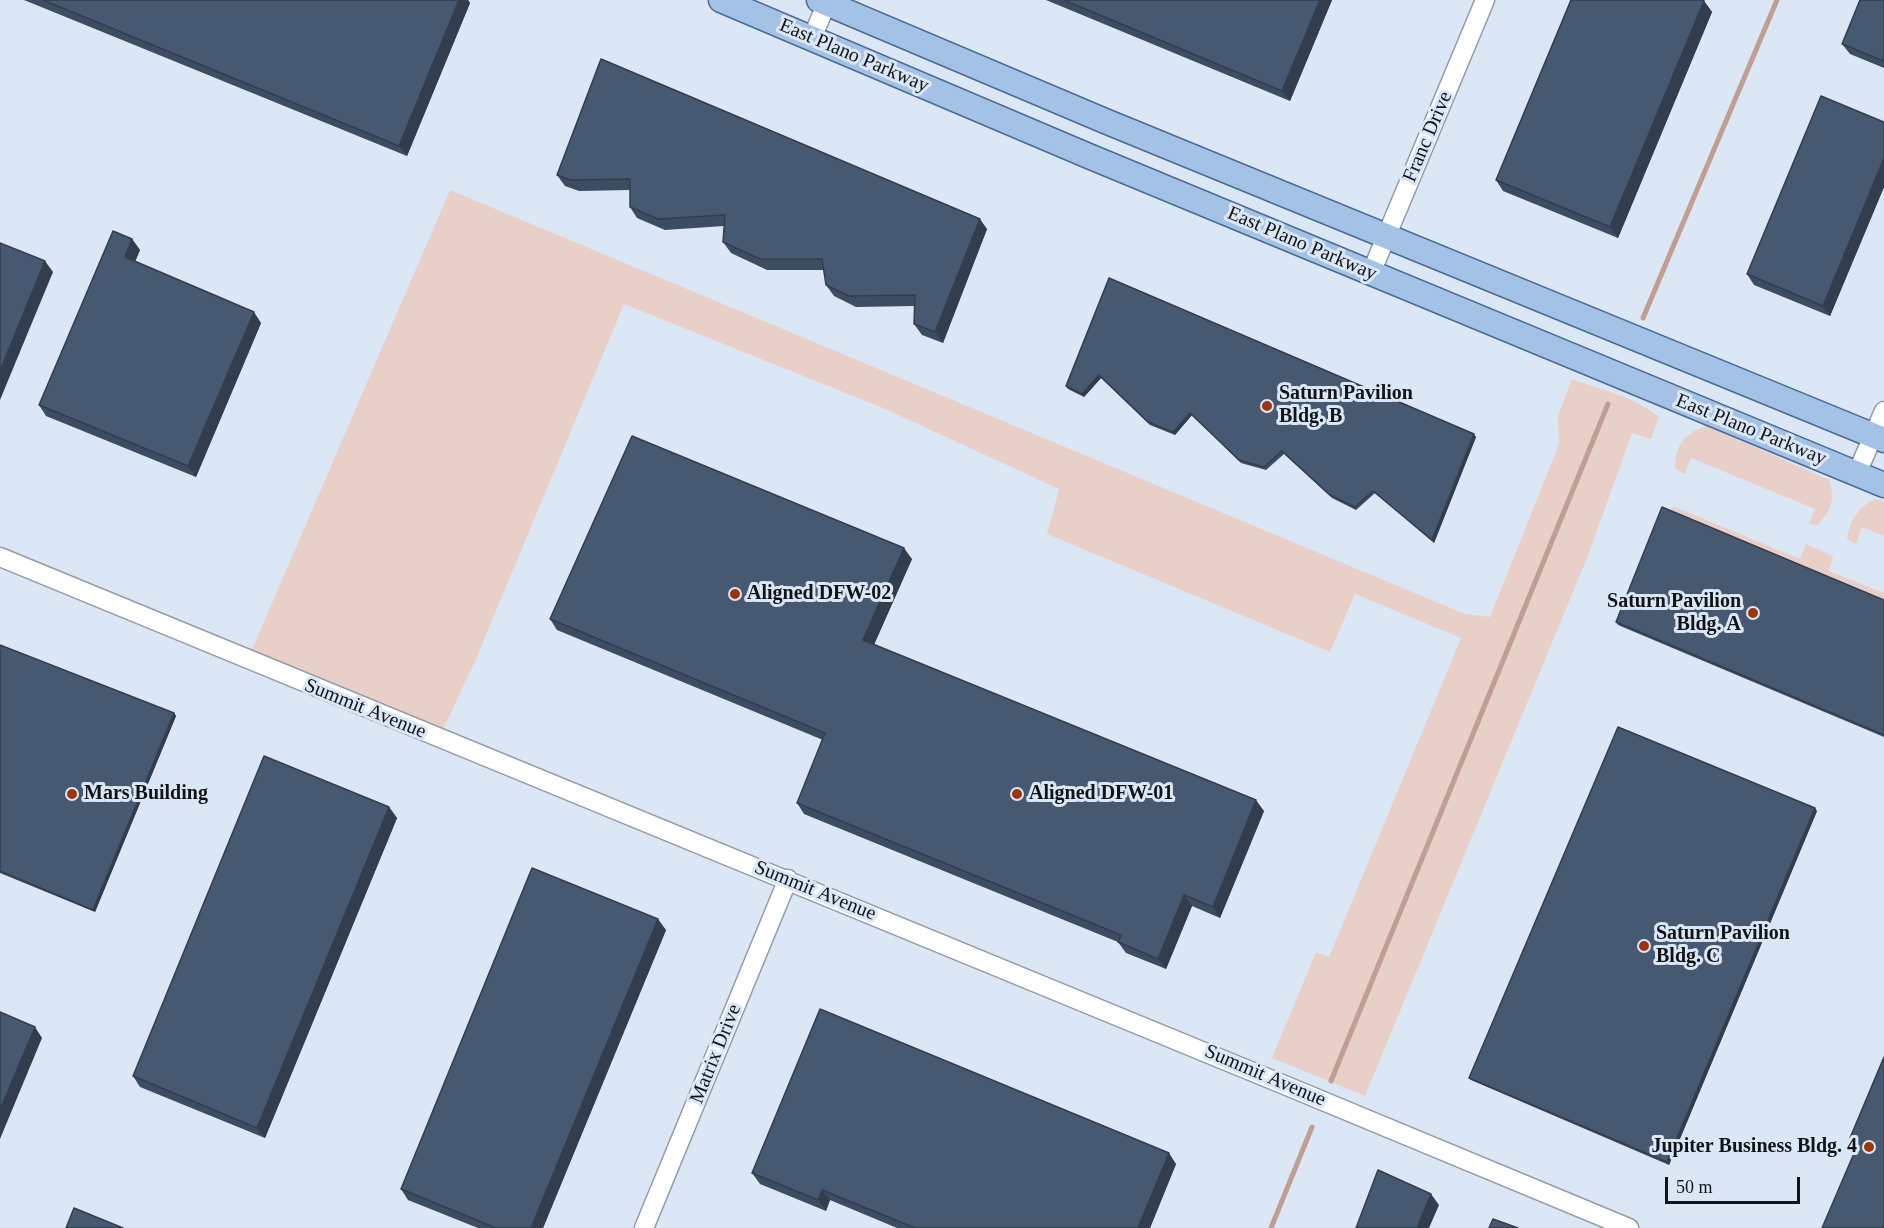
<!DOCTYPE html>
<html>
<head>
<meta charset="utf-8">
<style>
  body { margin:0 }
  #map { position:relative; width:1884px; height:1228px; overflow:hidden; background:#dce7f6; font-family:"Times New Roman",serif }
  canvas { display:block }
  .scale { position:absolute; left:1665px; top:1177px; width:135px; height:27px; box-sizing:border-box; border:3px solid #101418; border-top:0; padding-left:8px; font-size:18px; line-height:21px; white-space:nowrap; color:#101418; -webkit-text-stroke:4px #dce7f6; paint-order:stroke }
</style>
</head>
<body>
<div id="map">
<canvas width="1884" height="1228"></canvas>
<div class="scale">50 m</div>
</div>
<script>
const context = document.querySelector('canvas').getContext('2d');
context.lineJoin = 'round';
function fill(path, color) { context.fillStyle = color; context.fill(path, 'evenodd'); }
function trace(path, color, width, dash) { context.strokeStyle = color; context.lineWidth = width; context.lineCap = dash ? 'butt' : 'round'; context.setLineDash(dash || []); context.stroke(path); }
function write(font, color, halo, rows, align = 'center') {
  context.font = font + ' "Times New Roman",serif'; context.lineWidth = 6; context.setLineDash([]); context.textBaseline = 'middle'; context.strokeStyle = halo; context.fillStyle = color; for (const [text, x, y, turn = 0] of rows) {
    context.save(); context.translate(x, y); context.rotate((+turn || 0) * Math.PI / 180); context.textAlign = isNaN(turn) ? turn : align; if (halo) context.strokeText(text, 0, 0); context.fillText(text, 0, 0); context.restore();
  }
}
const green = new Path2D(`
  M450,190L1465,614L1490,617L1559,444L1558,416L1572,379C1601,390 1636,397 1659,417L1651,439L1632,433L1587,558L1365,1096L1272,1058L1316,952L1329,957L1461,638L1355,594L1330,652L1047,534L1059,489L883,408L624,304L475,661L441,734L250,654Z
  M1708,426L1829,480C1836,501 1831,509 1818,525L1809,524L1815,509L1691,458L1685,474L1675,469C1674,447 1685,431 1708,426Z
  M1875,499L1884,501V536L1862,527L1856,544L1847,539C1850,520 1858,507 1875,499Z
  M1673,506L1800,559L1806,544L1833,556L1829,571L1884,593V602L1670,512Z`);
const stream = new Path2D(`
  M1643,318L1777,0
  M1331,1081L1608,404
  M1271,1228L1312,1127`);
const minor = new Path2D(`
  M812,38L828,0
  M1371,273L1485,0
  M1857,473L1884,411
  M0,557C543,781 1087,1002 1629,1228
  M644,1228L788,879`);
const major = new Path2D(`
  M721,0L1091,157L1884,485
  M819,0L1105,121L1884,440`);
const wall = new Path2D(`
  M24,0H468L470,3L407,156Z
  M1046,0H1332L1290,101Z
  M1884,0V68L1850,54L1842,44Z
  M1704,1L1712,12L1618,238L1503,191L1496,180Z
  M601,59L987,229L943,343L922,335L914,324L915,306L856,307L834,296L826,285L824,270H767L731,253L723,242L724,226L665,230L637,218L630,207V190L579,191L565,186L557,175Z
  M1884,122V187L1830,316L1754,285L1747,274Z
  M132,239L140,250L135,262L261,323L196,477L46,416L39,405Z
  M1109,278L1476,437L1434,543L1375,493L1356,510L1332,498L1284,454L1266,470L1241,463L1192,415L1175,435L1150,425L1101,378L1084,397L1068,389L1066,386Z
  M912,559L874,645L1264,811L1220,918L1192,906L1166,969L1126,953L1118,942L804,814L797,803L823,740L557,630L550,619Z
  M1884,600V737L1618,625L1616,622Z
  M0,645L174,713L176,716L95,912L0,873Z
  M389,807L397,818L265,1138L140,1087L133,1076Z
  M1817,811L1669,1165L1471,1080L1469,1078Z
  M666,930L543,1228H478L408,1200L401,1189Z
  M1176,1164L1150,1228H897L830,1200L826,1211L760,1184L752,1173Z`);
const shadedWall = new Path2D(`
  M459,0H468L470,3L407,156L399,146Z
  M1320,0H1332L1290,101L1282,91Z
  M1704,1L1712,12L1618,238L1610,227Z
  M1884,158V187L1830,316L1823,306Z
  M980,219L987,229L943,343L935,332Z
  M132,239L140,250L132,268L125,257Z
  M45,261L53,272L0,400V371Z
  M254,312L261,323L196,477L188,466Z
  M1099,375L1101,378L1084,397L1082,394Z
  M1190,413L1192,415L1175,435L1173,432Z
  M1474,434L1476,437L1434,543L1432,540Z
  M904,548L912,559L871,651L863,640Z
  M174,713L176,716L95,912L93,910Z
  M1256,800L1264,811L1220,918L1213,907Z
  M389,807L397,818L265,1138L257,1128Z
  M1815,808L1817,811L1669,1165L1667,1162Z
  M1184,895L1192,906L1166,969L1158,959Z
  M658,919L666,930L543,1228H531Z
  M35,1027L42,1038L0,1139V1110Z
  M1169,1153L1176,1164L1150,1228H1138Z
  M822,1190L830,1200L826,1211L818,1200Z
  M1431,1194L1439,1205L1429,1228H1417Z`);
const building = new Path2D(`
  M43,0H459L399,146Z
  M1064,0H1320L1282,91Z
  M1571,0H1702L1704,1L1610,227L1496,180Z
  M1860,0H1884V61L1842,44Z
  M601,59L980,219L935,332L914,324L915,295L849,296L826,285L822,259H760L723,242L725,215L658,219L630,207V179L571,180L557,175Z
  M1821,96L1884,122V158L1823,306L1747,274Z
  M113,231L132,239L125,257L254,312L188,466L39,405Z
  M0,243L45,261L0,371Z
  M1109,278L1474,434L1432,540L1373,491L1355,507L1330,495L1282,451L1264,467L1239,460L1190,413L1173,432L1148,422L1099,375L1082,394L1066,386Z
  M632,436L904,548L863,640L1256,800L1213,907L1184,895L1158,959L1118,942L1121,935L797,803L825,733L550,619Z
  M1662,507L1884,600V735L1616,622Z
  M0,645L174,713L93,910L0,871Z
  M1618,727L1815,808L1667,1162L1469,1078Z
  M264,756L389,807L257,1128L133,1076Z
  M532,868L658,919L531,1228H496L401,1189Z
  M820,1009L1169,1153L1138,1228H915L822,1190L818,1200L752,1173Z
  M0,1012L35,1027L0,1110Z
  M1884,1057V1228H1822L1855,1151L1850,1138Z
  M1378,1170L1431,1194L1417,1228H1356Z
  M74,1208L123,1228H66Z
  M1493,1219L1518,1228H1489Z`);
const markers = [
  [1267,406,6,"#9c350e"],
  [735,594,6,"#9c350e"],
  [1753,613,6,"#9c350e"],
  [72,794,6,"#9c350e"],
  [1017,794,6,"#9c350e"],
  [1644,946,6,"#9c350e"],
  [1869,1147,6,"#9c350e"]
];
const streetNames = [
  ["East Plano Parkway",854,56,23],
  ["Franc Drive",1428,137,-67],
  ["East Plano Parkway",1302,244,23],
  ["East Plano Parkway",1751,430,22],
  ["Summit Avenue",365,709,22],
  ["Summit Avenue",815,891,22],
  ["Matrix Drive",716,1054,-68],
  ["Summit Avenue",1265,1076,23]
];
const poiNames = [
  ["Saturn Pavilion",1279,394],
  ["Bldg. B",1279,417],
  ["Aligned DFW-02",747,594],
  ["Saturn Pavilion",1741,602,"right"],
  ["Bldg. A",1741,625,"right"],
  ["Mars Building",84,794],
  ["Aligned DFW-01",1029,794],
  ["Saturn Pavilion",1656,934],
  ["Bldg. C",1656,957],
  ["Jupiter Business Bldg. 4",1857,1147,"right"]
];
fill(green, '#e8d0c8');
trace(stream, '#c19e93', 5);
trace(minor, '#919ba9', 21);
trace(major, '#496a93', 27);
trace(minor, '#fff', 18);
trace(major, '#a4c1e6', 24);
fill(wall, '#3d4d61');
fill(shadedWall, '#323e4f');
fill(building, '#475971');
trace(building, '#323e4f', 1.5);
for (const [x, y, r, color] of markers) { const dot = new Path2D(); dot.arc(x, y, r, 0, 2 * Math.PI); context.fillStyle = color; context.fill(dot); trace(dot, '#dce7f6', 2); }
write('20px', '#101418', '#dce7f6', streetNames);
write('bold 20px', '#101418', '#dce7f6', poiNames, 'left');
</script>
</body>
</html>
